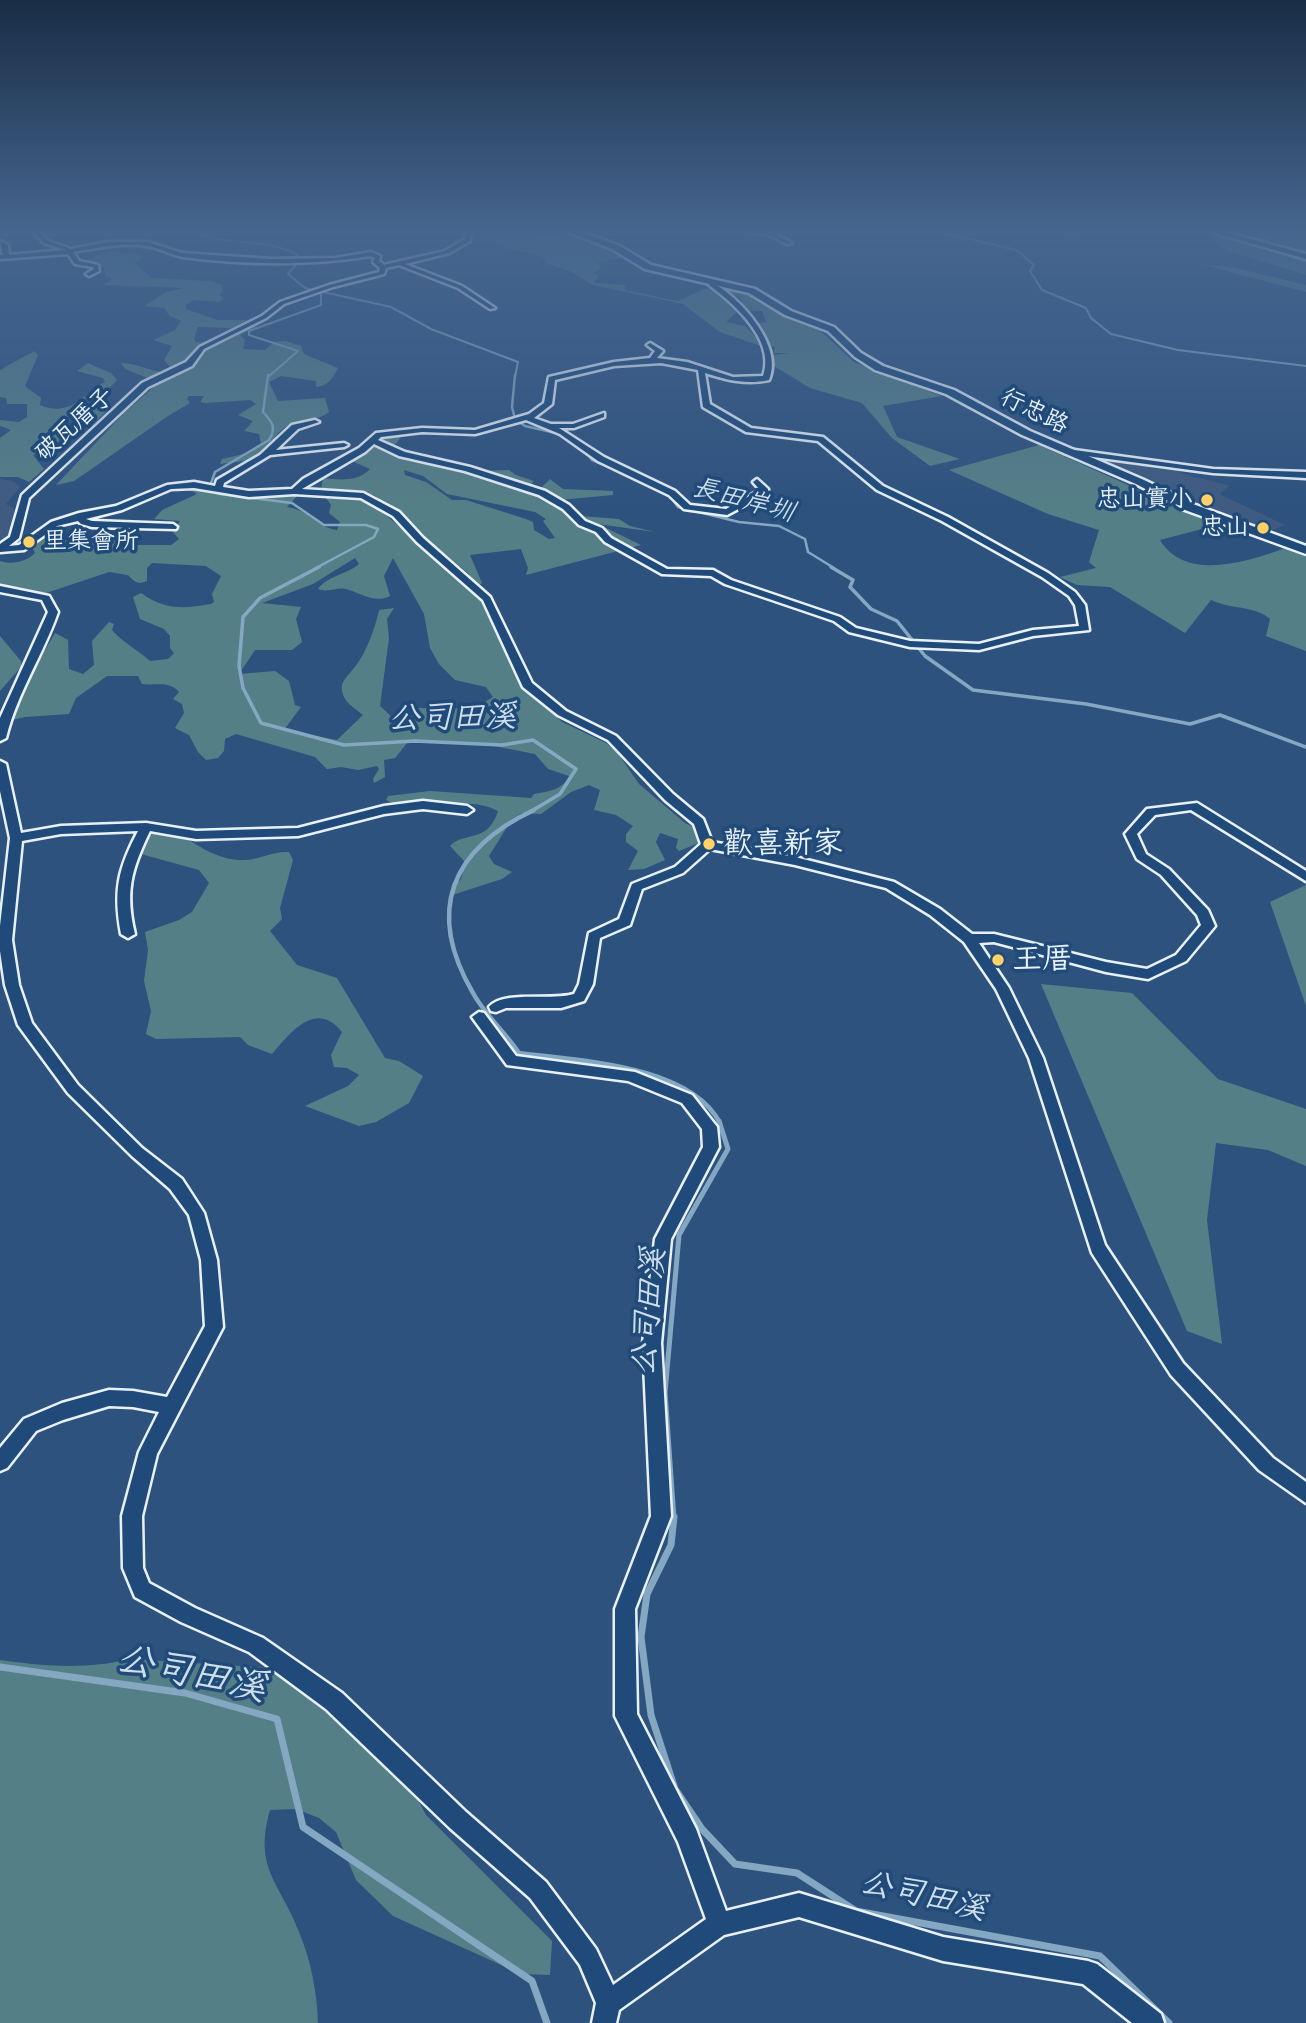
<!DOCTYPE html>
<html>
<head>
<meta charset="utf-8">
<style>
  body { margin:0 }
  canvas { display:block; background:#2e527e }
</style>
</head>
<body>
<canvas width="1306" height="2023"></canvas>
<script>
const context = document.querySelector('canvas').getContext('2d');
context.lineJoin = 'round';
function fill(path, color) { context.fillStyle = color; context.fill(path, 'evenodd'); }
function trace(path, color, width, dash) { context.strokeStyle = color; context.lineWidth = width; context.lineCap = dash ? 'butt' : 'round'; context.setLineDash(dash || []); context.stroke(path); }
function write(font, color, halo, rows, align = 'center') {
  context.font = font + ' Itim,"LXGW WenKai TC",sans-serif'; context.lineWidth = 7; context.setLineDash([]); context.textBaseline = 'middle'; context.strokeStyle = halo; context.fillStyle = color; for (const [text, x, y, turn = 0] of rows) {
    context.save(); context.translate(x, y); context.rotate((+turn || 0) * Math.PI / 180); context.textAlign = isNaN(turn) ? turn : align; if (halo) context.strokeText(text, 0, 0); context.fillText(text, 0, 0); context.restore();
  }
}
const built = new Path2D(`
  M1101,457L1184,468L1180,473L1230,486L1219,494L1285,525L1267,532L1194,506L1097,460Z
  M0,479L13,481L20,487L6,504L14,509L13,521L5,543L0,545Z`);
const green = new Path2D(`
  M488,227H522L517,229C534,235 549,233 566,233C581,232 623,255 636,264L619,258L598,262L601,269L593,273L599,275L594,283L625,285V290L678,301L706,288L728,296L736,313L726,322L745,326L761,342V346L720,332L683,304L593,285L570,271L546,263L542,256L503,247L505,245C492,240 487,247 473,236L495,231Z
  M1301,227L1306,229V275L1228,251L1207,236L1215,234L1250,238Z
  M110,251L141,255V259L135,263L151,278L210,281L221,284L223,291L219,295L224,298L220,302L194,300L186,305V309L217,320H247L232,328L198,327L194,339L196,342L220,341L252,325L257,327L240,335L245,340L243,349L265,350L274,342L285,341L301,346L304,354L338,368C333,378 328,386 316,387V381L281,376L269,382L278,401L325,398L329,412C309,427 295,412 274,438L275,446L253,460L220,464L222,459L248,453L261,443L259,434L244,431L253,421L238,415L256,404L250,400L205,403L200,402L204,396H189L187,399L190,403L168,416L74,481L56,485L124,413L154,387L150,379L125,369L121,363C137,363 152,372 168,373L171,368L164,360L172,346L153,340L175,330L181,321L170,316L164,308L144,306L166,292L185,288L104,285L112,279L106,276L104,268L86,260Z
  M1204,265L1232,267L1306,285V292Z
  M722,287L745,293L823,333L854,362L942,396L883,406L897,437L960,459L930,466L892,438L862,403L810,388L774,366L773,355L790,353H774L775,347L770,346L754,324L766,322L762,311H748L740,298Z
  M34,351L38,355L25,386L41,398L40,405C72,418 83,393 105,382L103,378L77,371L88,363L111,373L117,380L100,398L101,402L110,408L97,420L89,419V414L96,406L94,401C67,397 67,426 59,441L33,455L44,469L29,482L18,477H0V438L11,430L0,426V420L19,422L27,417V404H7L6,398L0,397V370Z
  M403,434L393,448L400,452L478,471L509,470L516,475L534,481L529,486L540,489L550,479L563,489L613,491V495L559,500L580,516L619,519L630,526L655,532L598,524L641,545L526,575L528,568L521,549L470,555L482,583L478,586L468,573L374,495L321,491L323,478C340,480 358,482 370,469L352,461L374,447L382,436ZM404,470L423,476L447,494L535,512L546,519L543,521L555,538L549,539L534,530L533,522L526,519L466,500H452L426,482L405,475Z
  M1039,445L1217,525L1160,540C1185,582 1248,562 1285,548L1306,557V651L1266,636L1270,619C1254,605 1232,610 1211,600L1185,633L1110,587L1077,585L1060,577L1096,568L1089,562L1099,530L1048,514L949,470Z
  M199,489L250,497L299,494L287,507C312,511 317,528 337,530L340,522L329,513L331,505L325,497L361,496L367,499L480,595L496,617L520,683L562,722L606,743L617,752L639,784L685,823L696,828L701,842L679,851L676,848L678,839L660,833L656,842L665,860L644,869L628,870L638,851L626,842V834L633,826L616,815L594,810L600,790L589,785L571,792L541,814L522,813L512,819L489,856L494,864L512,872L502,879L452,895L451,890L461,879L465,862L450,846C464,831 488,844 498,811C463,792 419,818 386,800L388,796L430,791L531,798L534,794C547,792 563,790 569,776L548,769L535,754L489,745L408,742L395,758L384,760L385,777L374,783L373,779L379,769L377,766L358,770L341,767L327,769L315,757L236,734L225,739L224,751L218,758L206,760L198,752L189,735L175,728L184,713L182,704L173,699L179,692C169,680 156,686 142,684L138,676H107L76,698L69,714L25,717L3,722L55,633L68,640L69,669L83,674L94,665L92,641L109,622L114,624L112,630C123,643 138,650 150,661L168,659L174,653L170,648V636L164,629L140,619L133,597L141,593C165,610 182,609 211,604L214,602L212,594L221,576L206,566L152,563L147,568V581C138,585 134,582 128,575L109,572L46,593L0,585V561C12,565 26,562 35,553L31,545L48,531L54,540L115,537L119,545H171L179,539L173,532L180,521L154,519L162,510L197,494L191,490ZM355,558L359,564C346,575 327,576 318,589C328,593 336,587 346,589C361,593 374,604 390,596L384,576L393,558L424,614L430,648L439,664L455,680L486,687L493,697L480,705L453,709L419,708L393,718L380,706L389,638L387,619L394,608L379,610C376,626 365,656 354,668C349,675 340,681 342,691C344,703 355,708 363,715L337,740L284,730L301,707L295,705L289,681L275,671L239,674L255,650H292L302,642L296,619L301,607L262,603L313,584Z
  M0,636L21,661V667L0,691Z
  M172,826C191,843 219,862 246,860C261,859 273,851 289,852L293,860L280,908L282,919L270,931L297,965L337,978L385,1058L399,1061L423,1076L409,1103L376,1122L359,1126L305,1106L348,1086L359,1075L347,1068L334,1067L331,1055L342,1032C316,999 290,1033 272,1054L248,1045L240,1037L156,1039L146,1034L151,1011L144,981L148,950L145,932L179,920L192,912L209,883L199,870L141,854L143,844L158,828Z
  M1306,885V1006L1270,902Z
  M1041,984L1132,993L1218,1079L1306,1109V1166L1268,1150L1216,1143L1207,1220L1222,1344L1187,1331Z
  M129,1659L272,1668L288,1676L417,1798L426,1815L552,1941L550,1975L521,1974L393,1916L356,1880L336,1832L319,1818L296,1809L270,1810C253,1869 280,1882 299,1932C311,1961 317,1992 318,2023H0V1660C42,1666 87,1670 129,1659Z`);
const streamFar5 = new Path2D(`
  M193,227L195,232C228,247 265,237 298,255V262L288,274L305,288L391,307L431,329L518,362L515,377
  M915,227L1017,250L1034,265L1030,271L1042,290L1086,308L1091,318L1111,334L1178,350L1306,366
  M268,377L298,351L249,335V331L321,305V293`);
const streamFar4 = new Path2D(`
  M268,375L263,412C272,422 277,427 269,440L215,472L209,489L220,494L292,503L324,525H366L378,529L374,537L316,568
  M515,375L512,407L515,419L525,426L560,434
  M585,450L592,460L615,469
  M667,492L678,507L739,522L779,526L805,539L808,552L834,568`);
const streamFar3 = new Path2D(`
  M319,567L260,598L243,617L239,666L243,688L261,723L344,745L415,741L502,745L533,740L576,769L560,794L530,812
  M831,567L853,580L850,587L871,609L897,621L925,656L973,690L1086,704L1190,724L1220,715L1306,747`);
const streamFar2 = new Path2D(`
  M534,810C451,849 425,911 473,993C485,1015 505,1032 519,1053C577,1061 689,1064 720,1123`);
const streamFar1 = new Path2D(`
  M674,1519L665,1393L679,1235L728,1149L719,1121`);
const stream = new Path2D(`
  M674,1517L671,1545L647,1594L641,1637L651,1715L675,1789L702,1829L735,1864L797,1873L856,1911L1100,1956L1169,2023
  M0,1667L185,1693L277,1719L303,1827L532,1981L547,2023`);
const street = new Path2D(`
  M29,227H35L48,241L71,249L108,242H148L182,253L271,259L335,258L371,252L380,256L379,261L384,265L445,251L465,239L466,227H472L470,241L449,253L405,264L462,286L495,308L490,309L458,288L399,265L386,268L384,274L333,287L284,304L266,318L204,349L192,366L148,387L29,498L19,538L9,546L19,545L51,522L79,513L116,506L167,485L194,482L215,486L217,480L260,455L292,425L315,420L319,422L298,429L276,450L344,443L348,445L344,447L270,455L224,483L223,487L249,491L292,489L303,479L359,448L376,433L422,428L475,430L529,414L544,403L549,377L614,362L650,358L655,351L647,345L650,343L663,351L657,358L687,362L733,377L763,376C776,341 735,304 709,285L711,282C740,297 784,346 769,380C746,385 727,380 705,373L710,404L751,428L823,437L883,486L948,517L1048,573L1075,592L1085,605L1089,630L1033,636L979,650L910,647L849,632L834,621L725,584L711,576L662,574L605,542L596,532L579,525L563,509L539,495L465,471L399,456L374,444L365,452L302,489L363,493L399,512L423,538L490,597L532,683L566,711L616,736L673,794L703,819L712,842L795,857L894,882L940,909L972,934H994L1106,962L1147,969L1176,955L1201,925L1197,915L1161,875L1137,859L1125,834L1147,809L1197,803L1306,871V881L1191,810L1155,815L1137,834L1146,854L1169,869L1208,910L1215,926L1186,961L1148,979L1106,972L994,942L979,943L1009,988L1043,1058L1105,1245L1183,1363L1273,1458L1306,1482V1503L1259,1470L1171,1375L1092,1253L1029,1058L996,989L964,942L930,915L886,888L795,865L710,849L683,873L642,889L630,925L600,938L593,984L584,1001L561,1008H506L496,1012L491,1011L489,1007C503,990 551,1001 574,994L579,984L589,933L619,919L632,884L675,867L701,844L694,824L665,800L608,740L558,715L523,687L483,600L417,542L393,516L361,498L294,494L249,497L194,488L171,489L122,510L86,519L92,521L173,524L177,527L176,529L92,527L81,524L78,521L57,526L24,550L0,552V544L10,537L22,495L142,383L186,362L200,347L262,316L280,302L329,285L379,272L380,268L373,262L375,258L370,256C309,266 245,265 183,257C171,255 160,248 147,246C123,242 97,248 73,252L79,261L98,265L99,271L89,276L86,274L94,269L93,267L75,264L68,254L0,259V255H3L0,241L8,245L9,255L66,250L44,243ZM661,363L698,370L703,407L746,432L818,441L877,490L942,521L1042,577L1069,596L1075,605L1079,626L1033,630L979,644L910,641L856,628L840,617L731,580L713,570L667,569L611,538L602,528L585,521L569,505L545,491L470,467L405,452L378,440L381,437L422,432L475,434L526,420L560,434L598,461L669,495L684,509L727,515L768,493V489L757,479L753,482L760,490L726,509L690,505L675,491L604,457L559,428H574L604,417V413L573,424H551L534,418L552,404L555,380L614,366Z
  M728,227L773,233L792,243L787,244L769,235Z
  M1069,227H1075L1073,233L1068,232Z
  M1067,449L1213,469L1306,472V478L1213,473L1064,453V449Z
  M0,586L49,596L58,612C43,655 17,693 6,738L0,741V718L48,612L42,600L0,592Z
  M0,761L6,764L21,833L61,826L146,823L196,831L298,828L384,806L423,801L467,806L473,810L467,814L423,809L384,814L298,836L196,839L150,831C131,870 125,892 135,934L128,938L121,934C113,891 118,869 138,831L61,834L22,841L12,940L19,985L32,1023L78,1085L142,1148L182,1179L204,1213L217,1260L223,1327L157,1454L142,1516L143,1568L149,1583L195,1608L263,1638L342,1693L466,1812L546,1882L596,1949L613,1985L706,1919L678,1842L615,1716V1609L651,1516L643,1343L655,1239L703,1147L702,1129L682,1103L628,1081L507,1065L472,1017L479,1012L484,1013L516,1056L635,1072L692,1095L717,1127L719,1147L671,1239L661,1343L671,1516L635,1609L637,1714L696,1829L726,1911L799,1893L943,1937L1088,1961L1097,1964L1161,2014L1164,2023H1132L1083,1984L943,1961L799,1917L724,1935L619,2010L616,2023H592L596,2003L580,1965L530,1898L450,1828L326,1709L249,1652L181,1622L135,1597L123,1568L122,1516L139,1452L159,1412L133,1407L109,1406L63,1420L36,1431L7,1468L0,1471V1448L24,1419L62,1403L109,1390L133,1391L167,1397L205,1326L201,1260L189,1215L170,1189L132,1156L68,1093L18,1025L5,985L0,951V926L10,838L0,791Z`);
const secondary = new Path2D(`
  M555,227H565L618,245L651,265L755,289L791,311L834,327L861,353L883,366L954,390L1030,431L1144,480L1193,504L1306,546V554L1185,510L1136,484L1022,435L946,394L875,370L855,357L828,331L785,315L749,293L645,269L612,249Z
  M1195,227H1206L1306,254V259Z`);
const markers = [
  [1207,500,7,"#ffd166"],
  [1263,528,7,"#ffd166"],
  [29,542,7,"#ffd166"],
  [709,844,7,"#ffd166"],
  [998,960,7,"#ffd166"]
];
const farStreetnames = [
  ["行忠路",1034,412,26],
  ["破瓦厝子",75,425,-42]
];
const farPoinames = [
  ["忠山實小",1193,500],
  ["忠山",1249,528],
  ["里集會所",43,542,"left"]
];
const farWaternames = [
  ["長田岸圳",743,501,15]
];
const poiNames = [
  ["歡喜新家",723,844],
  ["王厝",1012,960]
];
const waterNames = [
  ["公司田溪",452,719,-1],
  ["公司田溪",650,1312,-85],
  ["公司田溪",923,1897,13]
];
const nearWaternames = [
  ["公司田溪",191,1675,12]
];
fill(built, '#3f5b82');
fill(green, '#557f87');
trace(streamFar5, '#84a8c2', 2);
trace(streamFar4, '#84a8c2', 2.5);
trace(streamFar3, '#84a8c2', 3.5);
trace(streamFar2, '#84a8c2', 4.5);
trace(streamFar1, '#84a8c2', 5);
trace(stream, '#84a8c2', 7);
trace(street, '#e8f1f8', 5);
trace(secondary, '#e8f1f8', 5);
fill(street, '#1f4a7a');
fill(secondary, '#1f4a7a');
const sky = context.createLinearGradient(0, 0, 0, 510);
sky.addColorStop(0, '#192d45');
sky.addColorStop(0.45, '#46668f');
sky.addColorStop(1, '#46668f00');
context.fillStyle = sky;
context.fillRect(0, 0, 1306, 510);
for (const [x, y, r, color] of markers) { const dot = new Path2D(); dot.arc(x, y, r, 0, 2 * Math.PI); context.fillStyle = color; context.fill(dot); trace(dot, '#1f4a7a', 2.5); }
write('24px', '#e8f1f8', '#1f4a7a', farStreetnames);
write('24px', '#e8f1f8', '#1f4a7a', farPoinames, 'right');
write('italic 26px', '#cfdfea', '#1f4a7a', farWaternames);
write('30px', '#e8f1f8', '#1f4a7a', poiNames, 'left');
write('italic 32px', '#cfdfea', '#1f4a7a', waterNames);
write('italic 38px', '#cfdfea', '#1f4a7a', nearWaternames);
</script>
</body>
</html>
